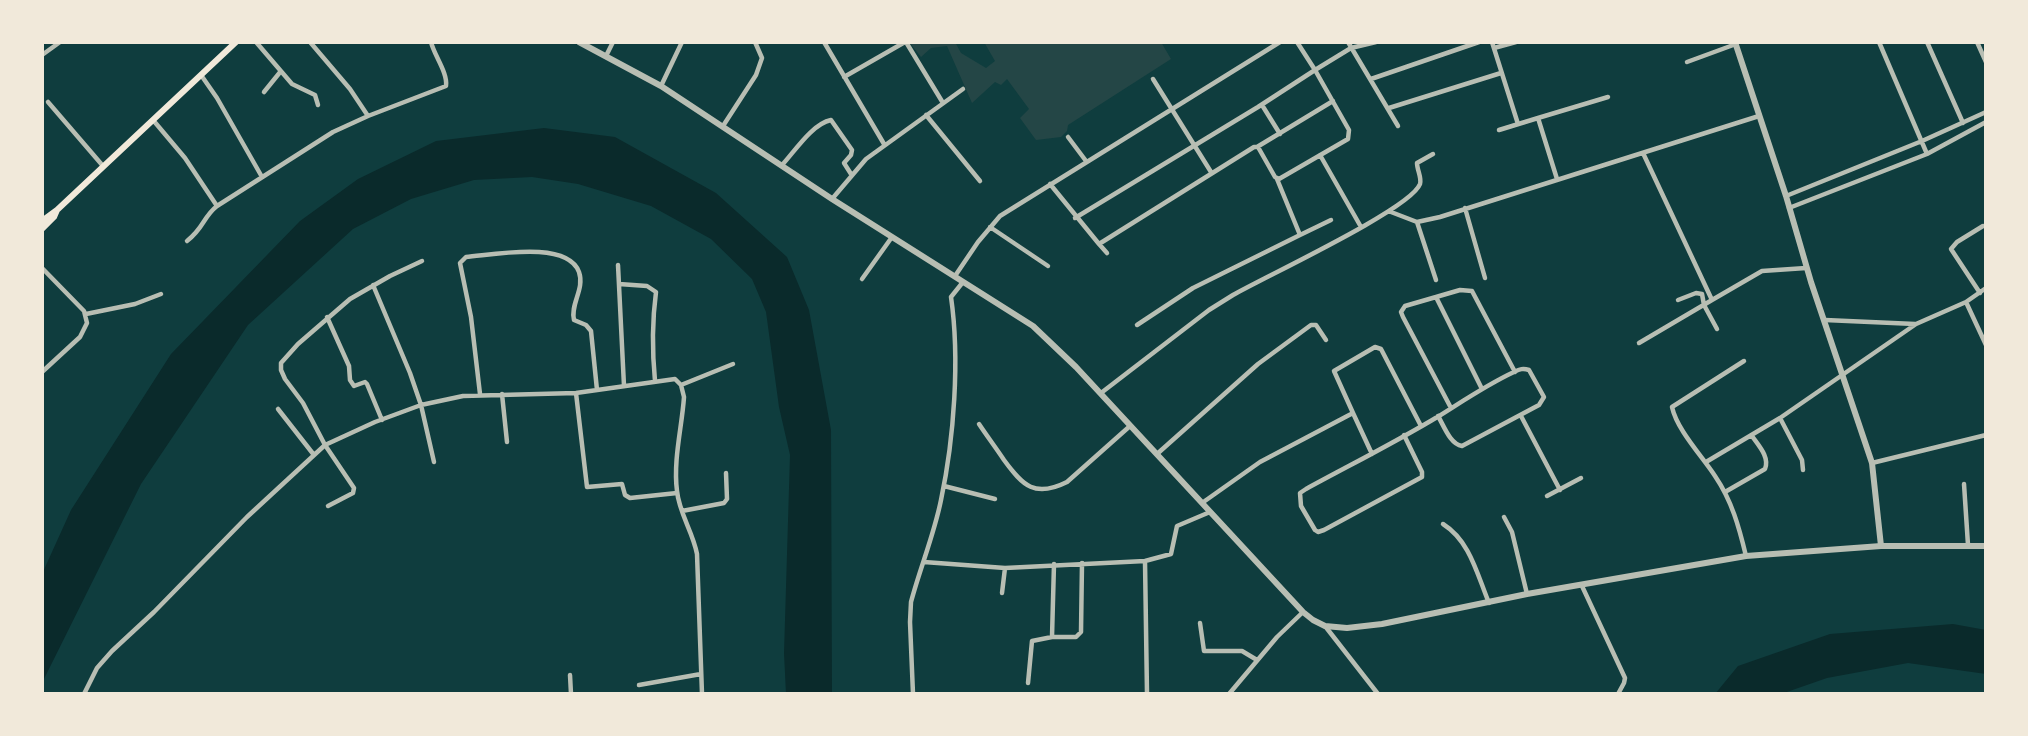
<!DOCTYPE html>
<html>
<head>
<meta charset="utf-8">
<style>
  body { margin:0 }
  #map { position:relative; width:2028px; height:736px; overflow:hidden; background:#0f3d3e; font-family:"Roboto Condensed",sans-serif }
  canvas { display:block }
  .frame { position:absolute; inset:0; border:44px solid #f1e9da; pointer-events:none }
</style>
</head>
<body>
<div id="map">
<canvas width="2028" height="736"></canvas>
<div class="frame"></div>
</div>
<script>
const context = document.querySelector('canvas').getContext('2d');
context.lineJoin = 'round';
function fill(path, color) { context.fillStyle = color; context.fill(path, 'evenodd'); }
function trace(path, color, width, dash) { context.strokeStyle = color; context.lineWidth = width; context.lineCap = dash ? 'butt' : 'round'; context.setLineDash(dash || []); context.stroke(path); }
const green = new Path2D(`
  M909,42H955L961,53L986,68L995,61L984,42H1161L1171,59L1068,125L1067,131L1061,137L1036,140L1020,118L1029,109L1007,79L1001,85L995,82L972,103L947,46L931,48L921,57Z`);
const water = new Path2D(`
  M544,128L615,137L716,193L787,257L809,310L831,430L832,694H786L784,653L790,455L779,407L766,312L752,279L711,239L651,206L578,184L532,177L474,180L411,199L353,229L248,325L141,484L42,683V574L71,510L171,354L300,221L358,179L436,141Z
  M1953,624L1986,630V674L1908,663L1827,678L1781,694H1715L1738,666L1830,634Z`);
const minor = new Path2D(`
  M256,42L292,84L315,95L318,105
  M310,42L350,89L368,116
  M824,42L884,144
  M906,42L943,103
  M1348,42L1398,126
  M1492,42L1518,124
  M1879,42L1927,154
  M1927,42L1963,123
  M1977,42L1986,62
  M1494,48L1516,42
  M42,55L60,42
  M606,56L613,42
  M1687,62L1736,44
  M201,75L217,98L262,177
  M844,77L905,42
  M1153,79L1211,172
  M1371,79L1479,42
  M661,86L682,42
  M264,92L281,71
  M48,102L103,166
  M1262,105L1280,134
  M1389,108L1501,73
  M926,115L980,181
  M1538,118L1608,97
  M153,120L185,158L217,206
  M723,126L756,75L762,58L755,42
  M1499,130L1538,118L1557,179
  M1068,137L1086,161
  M1258,147L1275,177L1279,179L1348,139L1349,130L1315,70L1351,48L1376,42
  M1643,153L1712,300L1762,271L1806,268
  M1320,155L1361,227
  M782,165C795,151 812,124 831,120L852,150L851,155L844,163L851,174
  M1277,179L1300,235L1331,220
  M1050,184L1099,244L1254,147H1257L1333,101
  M1786,196L1922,141L1986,112
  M832,199L866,159L963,89
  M1465,208L1485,278
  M1789,208L1927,154L1986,122
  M1391,212L1417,222L1440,217L1759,116
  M1075,218L1258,107L1315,70L1297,42
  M1417,222L1436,280
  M990,227L1048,266
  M187,241C204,228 203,217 217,206L333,132L368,116L446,86C448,73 434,55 431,42
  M1099,244L1107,253
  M618,265L624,386
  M42,268L84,311L87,323L80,337L42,372
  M955,276L978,242L1000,216L1280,42
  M862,279L892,237
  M619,284L647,286L656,292C652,322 652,350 655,381
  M373,285L410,373L421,405L434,462
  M1980,293L1951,249L1957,242L1983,226
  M1436,297L1460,290L1472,291L1515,372
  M1678,300L1696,293L1702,294L1704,305L1717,329
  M1966,302L1986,345
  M86,314L135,304L161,294
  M327,317L349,366L350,380L354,386L365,382L367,384L382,420
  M1825,320L1915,324
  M1137,325L1193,288L1300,235
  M1639,343L1712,300
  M1744,361L1672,407C1677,430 1702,456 1715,476C1732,501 1739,527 1746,556
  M681,385L684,397C682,427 673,460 677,491C679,513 693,532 697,554L702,694
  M681,385L733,364
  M576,393L587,487L622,484L625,495L630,498L677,493
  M1101,393L1209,310L1233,295C1264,277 1411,209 1420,184C1422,178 1417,170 1417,163L1433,154
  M480,394L471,317L460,263L466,257C493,255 567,240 579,272C585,289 570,304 574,320L586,325L591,331L597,390
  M502,394L507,442
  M1451,408L1403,317L1401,312L1405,306L1436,297L1482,389
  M278,409L314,455
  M1353,413L1334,371L1375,347L1381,349L1421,426
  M1521,416L1560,490
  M1780,418L1802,460L1803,470
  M979,424C987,436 996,448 1004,460C1023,486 1035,498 1067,482L1130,426
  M1404,435L1422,472V477L1324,530L1318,532L1315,530L1301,506L1300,493L1306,489C1350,465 1396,442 1439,416C1463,401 1488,384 1514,372C1520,369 1523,368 1529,370L1544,397L1539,405L1462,446C1450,444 1444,426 1438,416
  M1157,454L1258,364L1311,325H1316L1326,340
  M1706,462L1780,418L1916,324L1966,302L1986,288
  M1872,463L1986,435
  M1964,484L1968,545
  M944,486L995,499
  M1725,492L1765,469C1770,457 1758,445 1752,436
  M1547,496L1581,478
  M1202,503L1260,462L1353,413L1372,454
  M328,506L353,493L354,488L325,445L303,403L285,379L281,370V363L298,344L350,299L390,276L422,261
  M682,511L724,503L727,499L726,473
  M1504,517L1512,532L1527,594
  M1443,524C1470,541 1477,574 1489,603
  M1145,561L1147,694
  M924,562L1005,568L1145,561L1171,554L1177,526L1210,512
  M1582,586L1625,678L1624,683L1618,694
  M1002,593L1005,568
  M1200,623L1204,651H1242L1257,660
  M1325,626L1378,694
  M1052,637L1054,564
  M570,675L571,694
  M1028,683L1032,641L1052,637H1076L1081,632L1082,563
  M639,685L701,674
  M84,694L97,668L112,651L154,612L247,517L325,445L375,422L421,405L463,396L576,393L675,379L681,385
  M913,694L910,622L911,602C920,568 934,535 941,500C954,439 960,359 951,297L963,282
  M1229,694L1277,637L1303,612`);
const tertiary = new Path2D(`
  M579,42L661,86L832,199L1033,326L1076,367L1303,612L1313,620L1325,626L1347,628L1382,624L1527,594L1746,556L1881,546H1986
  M1735,42L1786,196L1811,282L1872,463L1881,546`);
const secondary = new Path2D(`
  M42,221L57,210L236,42
  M42,229L54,217L57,210`);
fill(green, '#244646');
fill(water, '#0a2a2b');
trace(minor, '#b8beb3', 4.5);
trace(tertiary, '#b8beb3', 6);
trace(secondary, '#f1e9da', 6);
</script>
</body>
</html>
